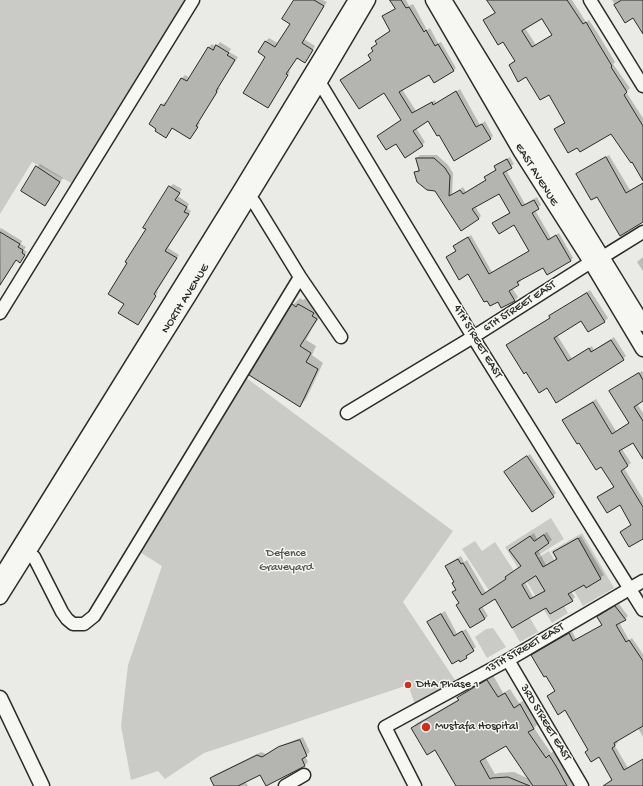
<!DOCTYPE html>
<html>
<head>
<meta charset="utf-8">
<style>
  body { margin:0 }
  canvas { display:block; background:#eaeae6 }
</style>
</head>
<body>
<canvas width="643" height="786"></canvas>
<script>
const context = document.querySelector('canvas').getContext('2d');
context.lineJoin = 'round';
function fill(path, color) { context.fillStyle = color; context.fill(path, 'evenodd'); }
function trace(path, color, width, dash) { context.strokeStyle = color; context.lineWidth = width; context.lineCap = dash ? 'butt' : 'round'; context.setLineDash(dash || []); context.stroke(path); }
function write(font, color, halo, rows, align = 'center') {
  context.font = font + ' "Gochi Hand",sans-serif'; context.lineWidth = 3; context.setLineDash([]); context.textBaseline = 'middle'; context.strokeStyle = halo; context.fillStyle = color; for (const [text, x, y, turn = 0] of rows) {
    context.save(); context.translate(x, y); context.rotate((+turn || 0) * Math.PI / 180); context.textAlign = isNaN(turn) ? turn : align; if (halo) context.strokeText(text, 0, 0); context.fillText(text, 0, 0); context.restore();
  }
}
const green = new Path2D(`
  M0,0H186L73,184L32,162L0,214Z
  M241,374L453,531L403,602L459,686L416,707L408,685L204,753L165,779L158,771L131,780L121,726L128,665L162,566L135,549Z
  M551,518L564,539L518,568L505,547Z
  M582,533L614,588L583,606L551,551Z
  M475,541L482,551L495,542L514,571L505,577L506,579L492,595L462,549Z
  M549,551L566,580L562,583L573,601L564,606L568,613L552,623L519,569Z
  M530,618L538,632L520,642L512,628Z
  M493,628L506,647L487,658L475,637L486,629Z`);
const shadow = new Path2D(`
  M295,0H323L327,2L304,39L315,46L308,58L297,57L289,71L290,72L271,104L268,107L267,57L259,52L266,41L269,38L279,44L291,24Z
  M391,0H406L409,6L413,4L427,30L430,28L438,43L441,42L456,68L453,71L430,73L402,89L416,111L435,100L436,103L460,89L480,125L485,121L493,136L490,139L439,133L429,120L416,128L425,142L422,145L405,156L396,142L379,136L382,133L402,120L384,92L341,80L344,77L372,59L374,51L378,43L377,41L380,38L391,30L383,16L385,14V15L399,7Z
  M488,0H572L586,22L589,20L600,37L615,62L613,64L630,88L626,92L643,118V179L632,161L611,133L577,146L555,129L558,126L566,122L549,94L527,75L510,65L515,60L504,41L485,20L488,17L495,13ZM542,18L553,34L536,45L525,28Z
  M612,0H643V32L633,16L625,21Z
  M220,42L231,49L229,52L238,57L218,88H220L198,122L200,123L193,135L190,138L173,127L166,137L162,105L165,102L167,103L182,78L185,75L190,78L209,47L212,44L216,47Z
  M420,155H437L448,165L453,173L452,195L463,187L466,192L487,179L486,177L489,174L497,169L495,166L498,163L510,157L514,164L506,170L525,204L537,197L541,205L535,210L551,238L559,233L573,258L570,261L543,266L520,279L521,281L512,288L518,297L515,300L502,307L498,301L469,273L447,257L457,250V243L471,235L492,272L530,250L515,224L494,223L497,220L510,212L499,193L475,206L481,216L478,219L436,190L415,173L419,169L417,158Z
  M609,155L630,190L643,183V221L597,195L578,174L581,171Z
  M40,164L63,178L48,202L45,205L37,167Z
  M173,184L182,189L178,196L189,204L187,208L191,211L168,248L179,255L157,291L158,292L140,321L137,324L125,303L147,229L170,187Z
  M1,228L22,241L21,244L26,247L24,250L27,252L20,262L16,260L5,278L2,281L0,279V229Z
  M643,257V271L637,262Z
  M590,290L608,318L605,321L589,331L582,320L557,335L572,359L592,346L594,350L614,337L626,356L623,359L547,387L511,342L551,317L554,313Z
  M300,298L303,300L306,298L320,306L323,312L313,327L306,340L316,346L312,355L323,363L306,399L300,406L250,375L293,305Z
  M642,371L643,372V400L637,404L643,413V457L634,442L622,449L631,463L624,468L643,499V539L621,532L632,524L620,504L598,497L601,494L615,486L566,418L596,399L616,431L630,422L614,388Z
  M530,454L556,493L553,496L506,472Z
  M547,532L552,540L538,550L546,565L558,558L555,552L558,549L581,536L604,575L600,578L586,586L584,583L571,591L575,597L572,600L547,607L495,598L482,606L488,616L485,619L460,603L454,592L457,589L455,582L446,566L449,563L461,556L464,562L467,560L486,593L507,579L506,577L509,574L521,566L514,547L534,533L537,539ZM537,575L546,590L533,597L525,582Z
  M619,604L628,616L625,619L619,622L629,640L632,638L643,654V737L638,728L617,740L618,742L615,746L628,768L643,759V786H604L613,779L599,756L589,750L565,709L548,696L556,690L532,655L535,652L572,631L576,639L603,625L598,617L601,614Z
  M445,611L457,634L466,629L476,647L469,653V654L466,657L429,622L432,619Z
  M493,675L503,693L510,689L519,703L525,700L539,723L534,728L551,753L554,751L575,786H457L435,748L412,728L417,723L459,699L464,693ZM506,744L529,779L514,772L498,773L495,774L485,757Z
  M303,737L310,752L305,756L308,762L305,765L266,785L260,773L245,781L248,786H215L211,778L214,775L261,752L266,754L282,745Z`);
const building = new Path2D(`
  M294,0H314L324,6L302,43L313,50L305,63L297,58L286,74L288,75L268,108L243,93L265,57L258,52L265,41L275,47L290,24L282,19Z
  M390,0H401L406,8L409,7L424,32L426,30L435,46L438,44L454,71L434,83L429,75L399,92L412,113L432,102L433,105L456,91L476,127L482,124L491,139L454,161L439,135L437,136L428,121L413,131L423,146L405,158L396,144L386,150L377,136L401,120L384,93L359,109L340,80L371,60L368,55L373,51L371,48L377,44L375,41L390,31L382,16L395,9Z
  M487,0H567L583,24L586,22L597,41L612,66L611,67L627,92L624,95L643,126V181L632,162L631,163L611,134L580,152L577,148L568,153L554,129L565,123L549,95L540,100L526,77L518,82L509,65L515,61L503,42L498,45L483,20L495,13ZM542,19L552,35L532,47L522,31Z
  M622,0H643V34L633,18L625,23L614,5Z
  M216,45L229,53L227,55L235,60L216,91L217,92L196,126L198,127L190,139L172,128L166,138L155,131L156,129L149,124L161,104L164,106L181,78L187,81L208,47L213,50Z
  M606,157L626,193L643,183V222L620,236L597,197L591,200L576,174Z
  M416,158H434L445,168L450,176L449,196L460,190L463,194L486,180L484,177L496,170L494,166L507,159L512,168L503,173L522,206L534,200L539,209L532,213L548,240L556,235L571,261L547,275L543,268L517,282L519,285L509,291L515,301L501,308L498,302L490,306L487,301L484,302L468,274L459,280L446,257L456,251L453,246L468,237L489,274L529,251L514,225L499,234L492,223L510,213L499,194L472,209L479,219L461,231L435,191L427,190L417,182L414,172L419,171Z
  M36,166L60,182L45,206L21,191Z
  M169,186L180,193L175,200L187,207L184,212L189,214L165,251L177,258L154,294L156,296L138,325L118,313L124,304L108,294L127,263L125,262L146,229L143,228Z
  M0,232L20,244L18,247L23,250L22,253L25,255L20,263L16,260L0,285Z
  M587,293L605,322L588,332L581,321L554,338L568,361L589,348L591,352L611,340L624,360L556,403L547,388L539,393L526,372L524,374L506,345L550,318L549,316Z
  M292,304L296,307L298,304L314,313L312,316L317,319L307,335L300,346L311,353L306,362L318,369L300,407L249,375Z
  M639,373L643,380V401L634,407L643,421V459L633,443L619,451L628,466L621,471L643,507V539L629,547L620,532L631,525L620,505L607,513L597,497L614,487L601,467L596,470L579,443L577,444L562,420L593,402L612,434L629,423L609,391Z
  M527,456L554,497L532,512L504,472Z
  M544,535L549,543L535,553L543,567L557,559L553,552L578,538L601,579L586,588L584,585L568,594L573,601L550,614L546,608L512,628L495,599L479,609L485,619L470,628L456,605L459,603L452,592L456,590L452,583L454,582L445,566L458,559L461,564L463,563L482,595L506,579L505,577L521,566L509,550L530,536L534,541ZM536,576L545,591L530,599L522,585Z
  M615,606L626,620L616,625L626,642L629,640L643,661V726L614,743L615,746L612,748L624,770L643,759V786H603L612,780L599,757L591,762L585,752L588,750L565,710L558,715L547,696L555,691L546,676L544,677L531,655L569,633L573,641L602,625L597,617Z
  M441,614L454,636L462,631L474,651L466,656L467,658L460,662L459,660L452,664L427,622Z
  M487,680L498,697L505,693L514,708L520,704L534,729L528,732L546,758L549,755L556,766L567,786H533L506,746L480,761L490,779L492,778L508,777L530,786H456L435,750L427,755L411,728L459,700L457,698Z
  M300,740L307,756L302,759L305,766L266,786L260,775L238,786H214L210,778L257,755L262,757L278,747Z`);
const minor = new Path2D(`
  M590,0L643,86
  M312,79L323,88L473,337L643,610
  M241,192L254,202L300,277L341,337
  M601,258L643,232
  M0,313L193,0
  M347,413L473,337L591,262
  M19,549L34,557L62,612L67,619L73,624H84L94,616L300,277
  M508,660L582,786
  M285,786L304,775
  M415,786L385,727L508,660L643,581`);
const tertiary = new Path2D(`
  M433,0L521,152L591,262L643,349
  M444,0L643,324
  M0,578L240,191L356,0
  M0,597L190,294L319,83L368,0
  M0,698L42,786`);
const markers = [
  [408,685,4,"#c8321e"],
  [426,727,5,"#c8321e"]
];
const streetNames = [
  ["EAST AVENUE",536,175,58],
  ["NORTH AVENUE",186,299,-58],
  ["6TH STREET EAST",520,307,-33],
  ["4TH STREET EAST",477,342,59],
  ["13TH STREET EAST",525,649,-30],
  ["3RD STREET EAST",545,723,59]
];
const parkNames = [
  ["Defence",286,554],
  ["Graveyard",286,568]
];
const poiNames = [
  ["DHA Phase 1",416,685],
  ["Mustafa Hospital",435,727]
];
fill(green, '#cacac7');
fill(shadow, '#0003');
fill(building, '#b4b4b1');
trace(building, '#2b2b2b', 1);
trace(minor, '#2b2b2b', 15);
trace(tertiary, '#2b2b2b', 17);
trace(minor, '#f6f6f2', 12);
trace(tertiary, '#f6f6f2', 14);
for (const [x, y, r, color] of markers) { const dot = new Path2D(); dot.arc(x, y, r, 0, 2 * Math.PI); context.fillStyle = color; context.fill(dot); trace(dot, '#f6f6f2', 1.5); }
write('12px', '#2b2b2b', '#f6f6f2', streetNames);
write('12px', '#535352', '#f6f6f2', parkNames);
write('12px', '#2b2b2b', '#f6f6f2', poiNames, 'left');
</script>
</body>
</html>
